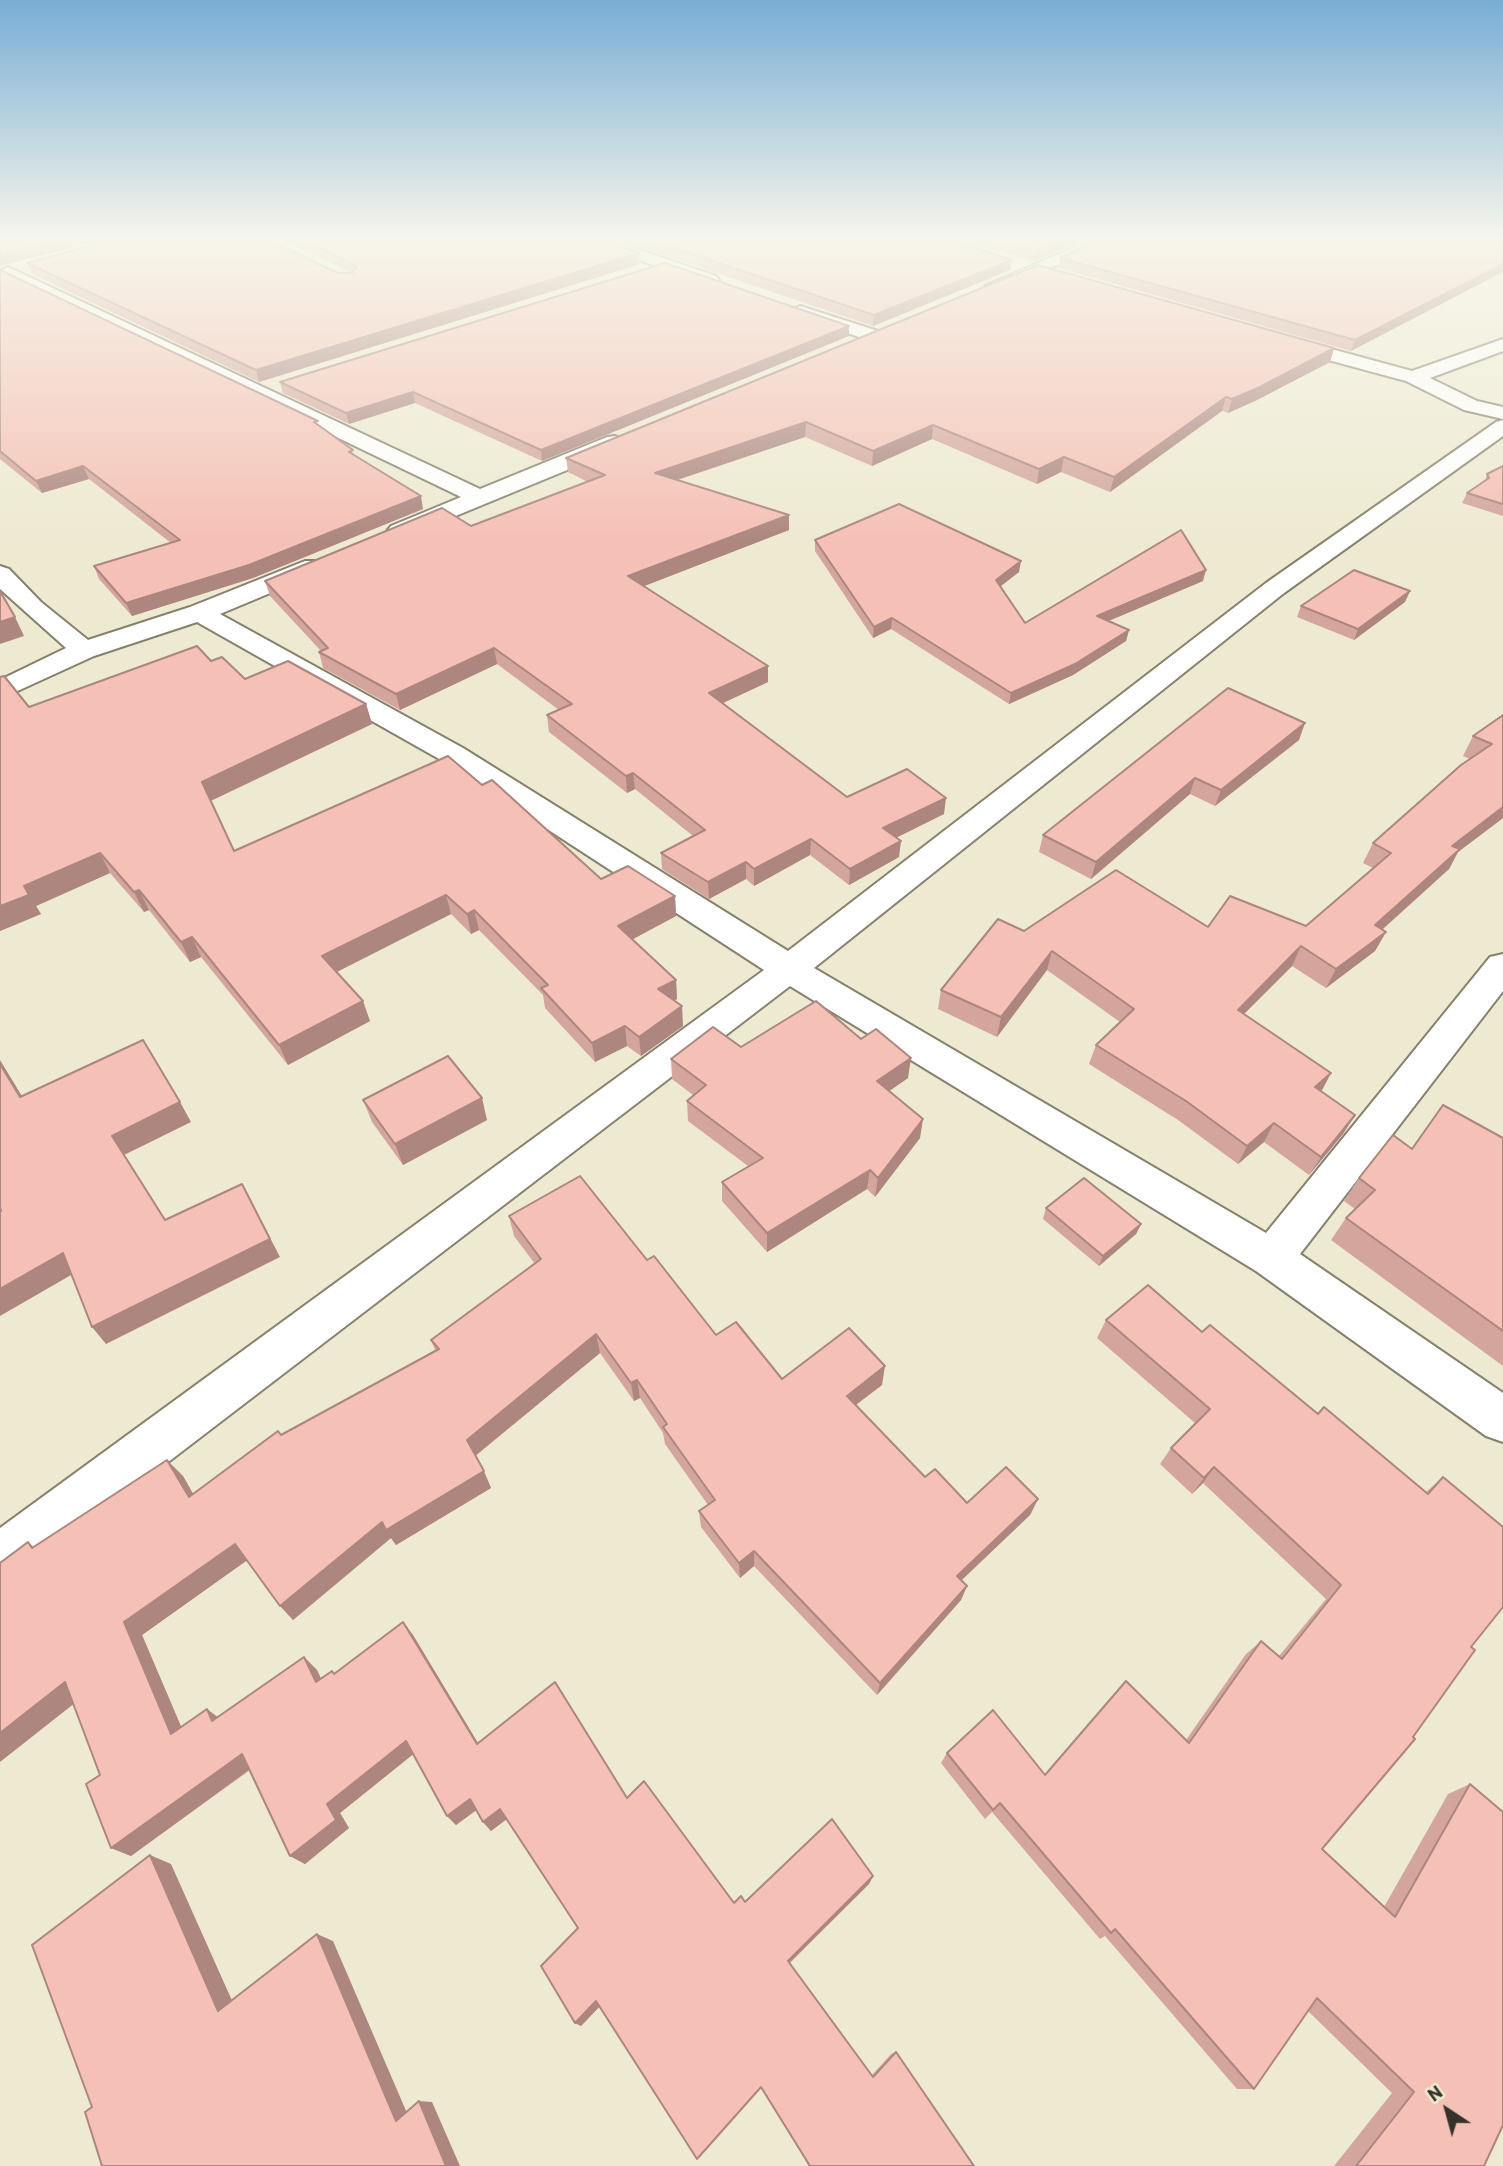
<!DOCTYPE html>
<html>
<head>
<meta charset="utf-8">
<style>
  body { margin:0 }
  #map { position:relative; width:1503px; height:2166px; overflow:hidden; background:#eeead2; font-family:Barlow,sans-serif }
  canvas { display:block }
  .north { position:absolute; left:1412px; top:2075px; width:70px; height:70px; -webkit-text-stroke:5px #eeead2; paint-order:stroke; rotate:324deg; font-size:19px; font-weight:700; line-height:28px; text-align:center; color:#35332a }
  .north::after { content:''; display:block; margin:auto; width:24px; height:32px; background:#35332a; clip-path:polygon(50% 0,100% 100%,50% 72%,0 100%) }
</style>
</head>
<body>
<div id="map">
<canvas width="1503" height="2166"></canvas>
<div class="north">N</div>
</div>
<script>
const context = document.querySelector('canvas').getContext('2d');
context.lineJoin = 'round';
function trace(path, color, width, dash) { context.strokeStyle = color; context.lineWidth = width; context.lineCap = dash ? 'butt' : 'round'; context.setLineDash(dash || []); context.stroke(path); }
function fill(path, color) { context.fillStyle = color; context.fill(path, 'evenodd'); }
const street = new Path2D(`
  M585,240H610L716,276L719,280L710,285L704,284Z
  M1091,240H1114L1000,290L994,291L985,286Z
  M8,267L480,489L607,437L615,436L626,442L623,447L407,536H391L387,531L391,526L461,497L2,276L0,271Z
  M800,306L878,331L880,335L871,341L794,315L791,311Z
  M1280,335L1412,371L1503,339V351L1430,378L1477,401L1503,407V419L1464,410L1406,381L1273,345L1271,341L1273,337Z
  M1503,420V436L1284,593L814,968L1266,1233L1490,957L1503,954V991L1300,1254L1503,1393V1442L1486,1436L1256,1271L790,986L18,1577L0,1585V1528L764,970L441,760L197,622L94,656L0,699V680L66,648L0,589V566L9,569L41,602L88,640L190,607L305,561H323L326,566L323,571L220,614L463,748L788,951L1266,583L1496,422Z`);
const wall = new Path2D(`
  M283,240H605L640,264L259,382L32,274L27,263L352,273Z
  M619,240H951L1012,260L1010,270L873,326Z
  M962,240H1083L1034,261Z
  M1503,240L1351,351L1059,268L1060,258Z
  M1038,265L1334,348L1330,362L1255,401L1228,413L1222,411L1110,492L1061,472L1037,484L932,439L872,466L805,437L678,480L789,530L643,586L768,666V682L723,703L847,797L944,814L896,838L899,857L849,885L810,855L754,886L746,879L709,899L662,869L661,853L693,836L635,789L627,793L549,732L547,715L559,710L497,664L400,710L323,668L319,652L321,651L270,596L265,581L471,526L588,482L568,472L566,458Z
  M0,270L319,426L423,509L253,578L132,616L99,579L94,566L171,543L89,479L42,493L0,459Z
  M849,326V336L542,461L415,403L349,424L283,393L280,382Z
  M1503,466V516L1462,503L1467,493L1485,481L1487,474Z
  M815,540L1019,572L1000,587L1025,623L1203,581L1109,621L1129,630L1126,641L1073,675L1009,704L891,629L873,638L815,551Z
  M1405,602L1354,640L1297,617L1301,606Z
  M211,661L245,679L366,704L372,724L211,801L234,851L482,785L601,879L675,896L676,916L633,939L676,980L677,999L674,1001L683,1026L641,1056L627,1046L595,1062L545,1008L543,995L479,930L471,934L451,914L336,972L370,1021L288,1065L201,957L190,962L149,910L144,912L110,873L36,906L41,914L0,931V677L29,707Z
  M1228,688L1299,740L1215,806L1190,794L1091,879L1039,852L1043,835Z
  M1503,715V818L1458,852L1449,869L1382,930L1386,932L1375,951L1326,988L1292,966L1244,1014L1331,1073L1321,1092L1355,1115L1343,1134L1309,1175L1264,1142L1238,1164L1178,1120L1089,1064L1096,1045L1120,1022L1047,970L997,1037L938,1009L941,990L1024,931L1306,926L1373,868L1363,863L1373,843L1470,759L1463,756L1473,736Z
  M741,1047L908,1078L889,1091L920,1138L875,1197L867,1189L767,1252L722,1201V1182L748,1166L688,1121L687,1101L693,1095L672,1079L671,1059Z
  M363,1100L487,1120L403,1165L372,1122Z
  M1503,1138V1366L1331,1240L1346,1218L1355,1209L1344,1201L1359,1178L1412,1149Z
  M1046,1208L1141,1224L1136,1234L1099,1266L1043,1219Z
  M509,1216L647,1260L716,1335L782,1379L882,1385L856,1405L925,1477L967,1503L1038,1499L1030,1515L962,1580L967,1586L961,1600L877,1695L754,1566L740,1578L701,1527L699,1511L708,1505L665,1444L663,1433L640,1398L634,1401L600,1353L476,1455L491,1488L396,1545L391,1538L293,1620L247,1560L142,1635L181,1727L218,1717L304,1657L317,1670L321,1679L334,1674L403,1622L413,1635L478,1743L627,1798L734,1903L745,1902L873,1876L869,1884L790,1963L872,2075L891,2054L896,2052L974,2166H809L761,2088L600,2006L581,2026L575,2023L578,1928L506,1819L491,1831L483,1822L476,1810L456,1825L447,1816L413,1754L340,1813L349,1828L305,1864L290,1856L250,1770L131,1856L111,1848L100,1775L73,1704L28,1542L34,1547L183,1476L193,1494L281,1435L435,1350L431,1340L535,1264L514,1236Z
  M1106,1320L1202,1332L1318,1414L1426,1492L1443,1477L1471,1647L1322,1849L1384,1907L1448,1794L1470,1784L1484,2166H1334L1392,2093L1308,2011L1254,2089H1237L1105,1936L1100,1939L992,1812L985,1819L941,1763L947,1753L1045,1775L1186,1740L1246,1654L1261,1641L1279,1656L1326,1599L1203,1483L1192,1494L1160,1464L1171,1448L1195,1423L1097,1338Z`);
const shadedWall = new Path2D(`
  M58,240H103L0,266V255Z
  M1060,240H1083L1034,261L1035,251Z
  M639,253L640,264L259,382L256,370Z
  M1012,260L1010,270L873,326L874,315Z
  M1503,264V272L1351,351L1355,340Z
  M849,326V336L542,461L541,450Z
  M1334,348L1330,362L1255,401L1228,413L1232,399Z
  M413,392L415,403L349,424L346,413Z
  M1226,397L1222,411L1110,492L1114,477Z
  M806,422L805,437L655,487V473Z
  M933,425L932,439L872,466L873,451Z
  M1064,457L1061,472L1037,484L1039,469Z
  M83,466L89,479L42,493L36,481Z
  M421,496L423,509L253,578L132,616L126,603Z
  M789,515V530L629,592L628,576Z
  M1021,561L1019,572L994,591L996,580Z
  M1206,570L1203,581L1094,627L1097,616Z
  M1410,591L1405,602L1354,640L1358,629Z
  M15,617L24,636L0,644V622Z
  M892,618L891,629L873,638L874,627Z
  M1129,630L1126,641L1073,675L1009,704L1011,693Z
  M494,648L497,664L400,710L396,694Z
  M768,666V682L710,709L709,693Z
  M366,704L372,724L210,801L202,782Z
  M1305,723L1299,740L1215,806L1221,790Z
  M633,773L635,789L627,793L626,776Z
  M1195,778L1190,794L1091,879L1096,862Z
  M946,798L944,814L881,845L883,828Z
  M1503,807V818L1458,852L1449,869L1365,945L1375,925L1452,846Z
  M811,839L810,855L754,886V869Z
  M901,841L899,857L849,885L850,869Z
  M100,853L110,873L36,906L41,914L0,931V906L24,886Z
  M746,862V879L709,899L708,882Z
  M139,890L149,910L144,912L134,892Z
  M446,895L451,914L329,976L322,956Z
  M675,896L676,916L620,946L618,926Z
  M474,910L479,930L471,934L467,914Z
  M1386,932L1375,951L1326,988L1336,969Z
  M192,937L201,957L190,962L181,942Z
  M1301,946L1292,966L1229,1029L1238,1010Z
  M1052,951L1047,970L997,1037L1001,1017Z
  M676,980L677,999L659,1009L658,989Z
  M363,1001L370,1021L288,1065L279,1045Z
  M682,1006L683,1026L641,1056L639,1037Z
  M625,1026L627,1046L595,1062L592,1043Z
  M911,1058L908,1078L875,1101L877,1081Z
  M0,1060L34,1116L20,1097L0,1064Z
  M1331,1073L1321,1092L1315,1087Z
  M482,1098L487,1120L403,1165L395,1144Z
  M180,1102L191,1122L124,1155L112,1136Z
  M1355,1115L1343,1134L1309,1175L1321,1157Z
  M923,1119L920,1138L875,1197L878,1178Z
  M1274,1123L1264,1142L1238,1164L1247,1146Z
  M870,1170L867,1189L767,1252V1233Z
  M242,1184L280,1257L106,1344L92,1327Z
  M1141,1224L1136,1234L1099,1266L1103,1256Z
  M63,1253L78,1271L0,1316V1289Z
  M596,1334L600,1353L474,1457L467,1440Z
  M885,1366L882,1385L845,1413L847,1396Z
  M637,1380L640,1398L634,1401L631,1383Z
  M167,1460L183,1476L204,1513L189,1497Z
  M1214,1467L1203,1483L1192,1494L1204,1478Z
  M484,1471L491,1488L396,1545L391,1538L293,1620L280,1606L382,1522Z
  M1038,1499L1030,1515L951,1590L957,1576Z
  M235,1544L249,1559L142,1635L189,1745L171,1734L124,1622Z
  M754,1551V1566L740,1578L739,1563Z
  M967,1586L961,1600L877,1695L880,1683Z
  M403,1622L413,1635L485,1755L477,1744Z
  M304,1657L317,1670L329,1695L316,1682Z
  M65,1682L85,1695L0,1762V1733Z
  M207,1709L223,1721H212Z
  M406,1741L416,1752L340,1813L349,1828L305,1864L290,1856L327,1804Z
  M242,1754L257,1764L131,1856L111,1848Z
  M470,1799L478,1809L456,1825L447,1816Z
  M500,1809L507,1819L491,1831L483,1822Z
  M150,1855L171,1864L238,2014L218,2011Z
  M873,1876L869,1884L787,1965L788,1961Z
  M317,1934L333,1941L410,2120L396,2121Z
  M596,2001L602,2004L581,2026L575,2023Z
  M419,2101L432,2102L460,2166H446Z`);
const building = new Path2D(`
  M0,240H58L0,255Z
  M111,240H268L338,273H352L357,266L303,240H605L639,253L256,370L27,263Z
  M650,240H951L1012,260L874,315Z
  M1000,240H1060L1035,251Z
  M1099,240H1503V264L1355,340L1060,258Z
  M665,263L849,326L541,450L413,392L346,413L280,382Z
  M1038,265L1334,348L1260,387L1232,399L1226,397L1114,477L1064,457L1039,469L933,425L873,451L806,422L655,473L789,515L628,576L768,666L709,693L847,797L907,769L946,798L883,828L901,841L850,869L811,839L754,869L746,862L708,882L661,853L705,830L633,773L626,776L547,715L572,704L494,648L396,694L319,652L328,648L265,581L442,508L471,526L605,475L566,458Z
  M0,270L318,421L314,422L353,450L349,452L421,496L249,565L126,603L94,566L180,540L83,466L36,481L0,451Z
  M1503,466V504L1467,493L1489,478L1487,474Z
  M899,504L1021,561L996,580L1025,623L1181,530L1206,570L1097,616L1129,630L1075,664L1011,693L892,618L874,627L815,540Z
  M1354,570L1410,591L1358,629L1301,606Z
  M0,591L15,617L0,622Z
  M197,646L211,661L222,657L245,679L288,661L366,704L202,782L234,851L448,756L482,785L492,780L601,879L628,866L675,896L618,926L676,980L658,989L682,1006L639,1037L625,1026L592,1043L541,988L548,985L474,910L467,914L446,895L322,956L363,1001L279,1045L192,937L181,942L139,890L134,892L100,853L24,886L29,895L0,906V677L4,676L29,707Z
  M1228,688L1305,723L1221,790L1195,778L1096,862L1043,835Z
  M1503,715V807L1452,846L1460,849L1375,925L1386,932L1336,969L1301,946L1238,1010L1331,1073L1315,1087L1355,1115L1321,1157L1274,1123L1247,1146L1186,1101L1096,1045L1134,1009L1052,951L1001,1017L941,990L998,919L1024,931L1116,870L1208,927L1230,896L1306,926L1391,853L1373,843L1461,765L1492,744L1473,736Z
  M816,1001L861,1039L876,1029L911,1058L877,1081L923,1119L878,1178L870,1170L767,1233L722,1182L763,1158L687,1101L706,1085L671,1059L713,1027L741,1047Z
  M143,1040L180,1102L112,1136L165,1220L242,1184L270,1239L92,1327L63,1253L0,1289V1211H1L0,1207V1064L20,1097Z
  M448,1056L482,1098L395,1144L363,1100Z
  M1443,1105L1503,1138V1331L1346,1218L1375,1190L1359,1178L1393,1135L1412,1149Z
  M580,1176L647,1260L654,1256L716,1335L736,1322L782,1379L849,1328L885,1366L847,1396L925,1477L935,1469L967,1503L1006,1467L1038,1499L957,1576L967,1586L880,1683L754,1551L739,1563L699,1511L715,1500L663,1427L667,1424L637,1380L631,1383L596,1334L467,1440L484,1471L386,1530L382,1522L280,1606L235,1544L124,1622L171,1734L207,1709L212,1721L304,1657L316,1682L332,1671L334,1674L403,1622L477,1744L555,1682L627,1798L644,1781L734,1903L741,1896L745,1902L832,1819L873,1876L788,1961L873,2077L896,2052L974,2166H810L761,2087L697,2159L596,2001L575,2023L541,1966L578,1928L500,1809L483,1822L470,1799L447,1816L406,1741L327,1804L336,1820L290,1856L242,1754L111,1848L86,1784L100,1775L65,1682L0,1733V1563L28,1542L32,1548L167,1460L189,1497L278,1431L281,1435L439,1349L431,1340L541,1259L509,1216Z
  M1084,1178L1141,1224L1103,1256L1046,1208Z
  M1148,1285L1202,1332L1210,1325L1318,1414L1324,1407L1428,1494L1443,1477L1503,1527V1607L1471,1647L1475,1650L1413,1737L1415,1739L1322,1849L1395,1917L1470,1784L1503,1812V2125L1484,2166H1356L1414,2092L1317,1998L1254,2089L1115,1929L1111,1933L1000,1803L993,1810L947,1753L993,1710L1045,1775L1126,1681L1189,1743L1261,1641L1282,1659L1341,1585L1214,1467L1204,1478L1171,1448L1210,1409L1106,1320Z
  M150,1855L218,2011L317,1934L396,2121L419,2101L446,2166H102L85,2112L92,2107L32,1945Z`);
trace(street, '#85816c', 4);
fill(street, '#fff');
fill(wall, '#d3a59c');
fill(shadedWall, '#ac867f');
fill(building, '#f5c0b5');
trace(building, '#ac867f', 2);
const sky = context.createLinearGradient(0, 0, 0, 544);
sky.addColorStop(0, '#78add5');
sky.addColorStop(0.44, '#f7f6eb');
sky.addColorStop(1, '#f7f6eb00');
context.fillStyle = sky;
context.fillRect(0, 0, 1503, 544);
</script>
</body>
</html>
